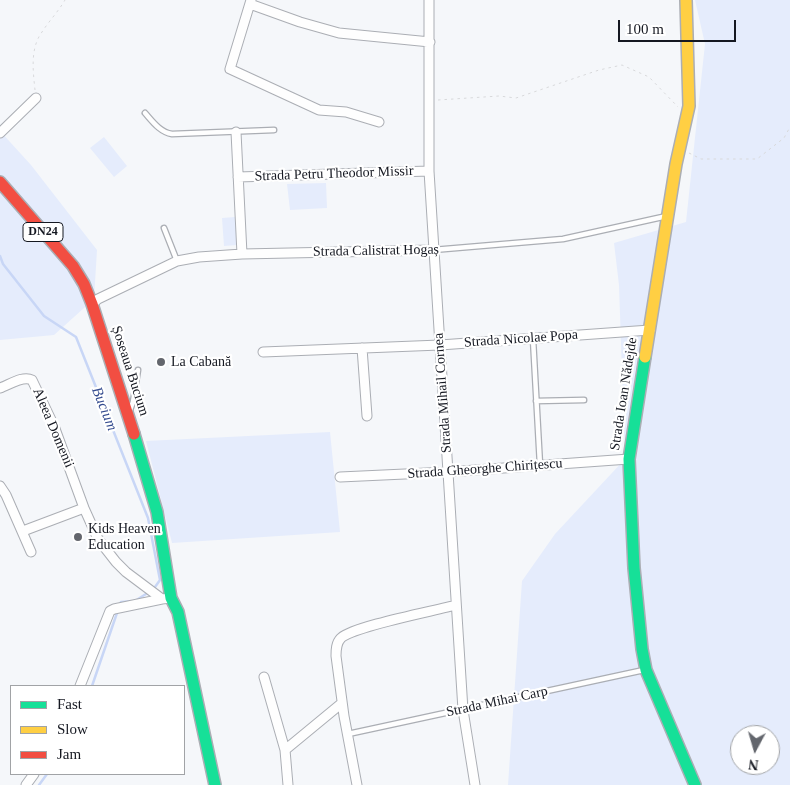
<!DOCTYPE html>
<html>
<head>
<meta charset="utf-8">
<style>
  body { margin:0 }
  #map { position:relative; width:790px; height:785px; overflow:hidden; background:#f5f7fa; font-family:"Times New Roman",serif }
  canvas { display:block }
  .legend { position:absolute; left:10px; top:685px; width:175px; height:90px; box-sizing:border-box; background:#fff; border:1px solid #a1a3a6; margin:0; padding:6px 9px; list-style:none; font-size:15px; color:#151821 }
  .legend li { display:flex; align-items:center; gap:10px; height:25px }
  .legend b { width:25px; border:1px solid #a1a3a6 }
  .north { position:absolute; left:730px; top:725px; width:50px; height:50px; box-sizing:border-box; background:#fff; border:1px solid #a1a3a6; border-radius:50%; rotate:186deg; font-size:14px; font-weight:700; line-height:20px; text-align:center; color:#151821 }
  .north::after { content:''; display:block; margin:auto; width:18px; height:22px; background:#63666d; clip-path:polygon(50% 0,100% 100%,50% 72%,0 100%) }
  .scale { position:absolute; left:618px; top:20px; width:118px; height:22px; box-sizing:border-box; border:2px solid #151821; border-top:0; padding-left:6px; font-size:15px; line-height:18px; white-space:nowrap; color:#151821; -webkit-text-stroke:4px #fff; paint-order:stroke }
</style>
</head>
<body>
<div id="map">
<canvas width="790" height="785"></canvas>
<ul class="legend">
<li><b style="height:6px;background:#16e098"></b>Fast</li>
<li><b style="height:6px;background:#ffcf43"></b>Slow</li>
<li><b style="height:6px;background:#f24e42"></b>Jam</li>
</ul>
<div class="north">N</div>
<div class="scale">100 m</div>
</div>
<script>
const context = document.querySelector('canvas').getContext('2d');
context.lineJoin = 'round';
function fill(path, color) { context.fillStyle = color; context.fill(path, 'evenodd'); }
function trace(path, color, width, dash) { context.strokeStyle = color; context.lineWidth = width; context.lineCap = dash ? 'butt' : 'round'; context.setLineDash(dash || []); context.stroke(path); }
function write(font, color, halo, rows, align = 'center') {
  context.font = font + ' "Times New Roman",serif'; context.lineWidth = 4.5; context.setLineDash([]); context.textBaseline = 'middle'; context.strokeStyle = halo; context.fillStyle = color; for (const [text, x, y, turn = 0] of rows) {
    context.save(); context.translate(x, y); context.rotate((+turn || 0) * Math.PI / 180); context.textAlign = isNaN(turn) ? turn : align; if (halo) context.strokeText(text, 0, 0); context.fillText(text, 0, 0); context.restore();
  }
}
const green = new Path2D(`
  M695,0H790V785H508L522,581L555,534L625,459L619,285L614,243L686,222L705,44ZM740,735H770V765H740Z
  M0,131L31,165L97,250L94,299L54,335L0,340Z
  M104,137L127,166L114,177L90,148Z
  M326,183L327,208L290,210L287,184Z
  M235,217L237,245L224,246L222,218Z
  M330,432L340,532L172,543L146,441Z`);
const stream = new Path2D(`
  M0,256L3,264L44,316L76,337L148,518L160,580L155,587
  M120,605L121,602L135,601L149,592
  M92,686L118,610
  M39,785L47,774`);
const path = new Path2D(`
  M35,90C33,71 30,48 42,32C49,21 58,12 65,0
  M438,100L499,96L516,98L599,70L622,65L649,77L678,107
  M689,153L701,159H757L784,138L790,127`);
const lane = new Path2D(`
  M145,113C153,122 160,132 172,134L274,130
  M164,228L177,261
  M433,250L563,239L667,216
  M533,339L540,465
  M536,401L584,400
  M130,410L133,402L138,370
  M348,734L644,670`);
const street = new Path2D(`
  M251,0L230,69L319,110L346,112L379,122
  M429,0V171L463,710L475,785
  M250,4L300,22L339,33L430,42
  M236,132L242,254
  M0,133L36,98
  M238,177L429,171
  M92,304L98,299L177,261L199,257L242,254L433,250
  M362,348L367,416
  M263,352L440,345L650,330
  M0,388C9,385 23,375 32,380L54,426L84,508L98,539L116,562L126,572L162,599L171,598
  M340,477L448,472L629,459
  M0,486L6,495L31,552
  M23,531L84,508
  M264,677L285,750L288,785
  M80,686L110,611L114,609L162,599
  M285,750L342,703
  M26,785L34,774
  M357,785L344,716L336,656C336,650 336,643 341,638C354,626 434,611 456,605`);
const fast = new Path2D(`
  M645,357L629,459L634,568L642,649L646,670L695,785
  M134,434L157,512L171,598L178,612L215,785`);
const slow = new Path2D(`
  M645,357L676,164L689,106L686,0`);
const jam = new Path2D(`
  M0,182L73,266L84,284L92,304L134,434`);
const markers = [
  [161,362,5,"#63666d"],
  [78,537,5,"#63666d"]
];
const shields = [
  [43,232,40]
];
const shieldNames = [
  ["DN24",43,232]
];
const streetNames = [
  ["Strada Petru Theodor Missir",334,174,-2],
  ["Strada Calistrat Hogaș",376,251,-1],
  ["Strada Nicolae Popa",521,339,-4],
  ["Șoseaua Bucium",130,371,72],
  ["Strada Mihail Cornea",443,393,-94],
  ["Strada Ioan Nădejde",624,394,-81],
  ["Aleea Domenii",53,428,67],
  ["Strada Gheorghe Chirițescu",485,469,-4],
  ["Strada Mihai Carp",497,702,-12]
];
const poiNames = [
  ["La Cabană",171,362],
  ["Kids Heaven",88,529],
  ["Education",88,545]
];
const waterNames = [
  ["Bucium",104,409,68]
];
fill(green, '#e5ecfc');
trace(stream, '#c8d6f6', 2.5);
trace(lane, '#abaeb4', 7);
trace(street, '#abaeb4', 11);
trace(fast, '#abaeb4', 14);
trace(slow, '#abaeb4', 14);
trace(jam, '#abaeb4', 14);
trace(path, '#d8d9db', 1, [2.5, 4]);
trace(lane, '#fefefe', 4.5);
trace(street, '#fefefe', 9);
trace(fast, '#16e098', 11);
trace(slow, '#ffcf43', 11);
trace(jam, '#f24e42', 11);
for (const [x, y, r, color] of markers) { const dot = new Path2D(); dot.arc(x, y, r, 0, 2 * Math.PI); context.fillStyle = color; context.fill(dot); trace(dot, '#fff', 2); }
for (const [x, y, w] of shields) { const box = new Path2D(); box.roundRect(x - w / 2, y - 9.5, w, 19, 4); context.fillStyle = '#fff'; context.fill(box); trace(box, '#151821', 1); }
write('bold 12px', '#151821', null, shieldNames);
write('14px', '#151821', '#fff', streetNames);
write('14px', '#151821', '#fff', poiNames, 'left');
write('italic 15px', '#354c8f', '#fff', waterNames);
</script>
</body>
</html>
